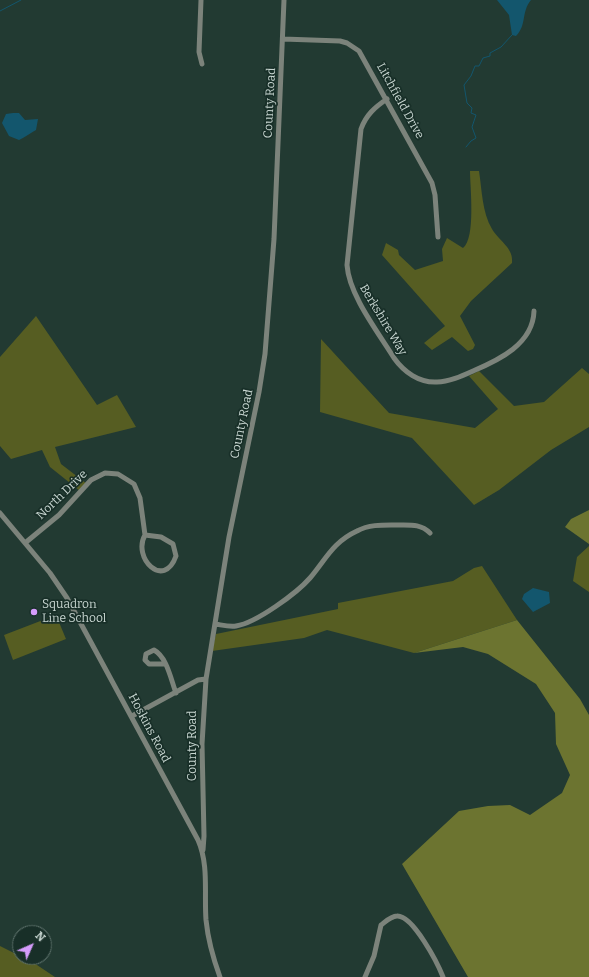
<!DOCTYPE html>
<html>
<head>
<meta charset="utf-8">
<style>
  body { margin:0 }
  #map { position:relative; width:589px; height:977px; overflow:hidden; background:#223a32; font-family:Bitter,serif }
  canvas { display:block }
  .north { position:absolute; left:12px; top:925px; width:40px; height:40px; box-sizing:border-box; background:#182f28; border:1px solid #5e726c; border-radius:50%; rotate:45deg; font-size:11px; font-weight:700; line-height:16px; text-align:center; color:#c8d6d1 }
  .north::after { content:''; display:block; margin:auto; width:14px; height:18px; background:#d59cfb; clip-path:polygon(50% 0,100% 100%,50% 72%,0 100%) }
</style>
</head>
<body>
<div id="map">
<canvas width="589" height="977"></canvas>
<div class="north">N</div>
</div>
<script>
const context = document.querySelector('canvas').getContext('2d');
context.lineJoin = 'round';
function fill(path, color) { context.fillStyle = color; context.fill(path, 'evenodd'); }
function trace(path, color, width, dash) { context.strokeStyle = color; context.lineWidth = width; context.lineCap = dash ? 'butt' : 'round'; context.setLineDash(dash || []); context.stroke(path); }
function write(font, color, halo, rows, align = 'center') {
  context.font = font + ' Bitter,serif'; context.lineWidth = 3.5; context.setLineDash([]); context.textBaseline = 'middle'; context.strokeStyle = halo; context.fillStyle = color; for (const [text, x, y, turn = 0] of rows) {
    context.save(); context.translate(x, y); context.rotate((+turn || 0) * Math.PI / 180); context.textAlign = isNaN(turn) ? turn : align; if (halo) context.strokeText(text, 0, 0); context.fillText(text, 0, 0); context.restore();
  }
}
const green = new Path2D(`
  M470,171H479C482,190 482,212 492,229C499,241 514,248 512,263L471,301L460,316L475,345L473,349L468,351L452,337L432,350L424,343L445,326L382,255L386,243L398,250L399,255L415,270L443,261L442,249L447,238L463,248C476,238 470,187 470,171Z
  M36,316L97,405L117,395L136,427L55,447L61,464L87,484L80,491L50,467L42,450L11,459L0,446V357Z
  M321,339L389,413L475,428L498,409L469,376L479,371L514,406L544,402L582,368L589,374V427L551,450L499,490L474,505L412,438L320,412Z
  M589,546V592L573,581L577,557Z
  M482,566L517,620L414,653L327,630L304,638L212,651L216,634L338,609V603L453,581L474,568Z
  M56,615L66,639L13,660L4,635Z
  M0,946L34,963L55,977H0Z`);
const forest = new Path2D(`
  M589,510V544L565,527L571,519Z
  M517,620L580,699L589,715V977H468L402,864L459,811L488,806L510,805L530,815L562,793L570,775L556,744L555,713L536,684L488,654L463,647L414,653Z`);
const water = new Path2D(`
  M497,0H531C521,12 527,25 516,36L512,35L509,15Z
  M13,113H19L25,120L38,119L36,130C30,133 26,137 19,140L9,136L2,123L6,114Z
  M533,588L549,592L550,603L533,612L522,599L524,594Z`);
const stream = new Path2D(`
  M0,11L21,0
  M466,147L471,141L476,138L472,127L476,115L471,113L472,108L467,103L464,85L471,76L475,66H479L483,58L490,56V53L501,47L512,35`);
const minor = new Path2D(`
  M201,0L199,52L202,64
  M283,39L340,41L347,43L359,51L432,183L435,195L438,237
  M387,99C375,107 366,115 361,129L347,265C349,295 378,332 394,358C404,372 419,383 437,382C449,382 462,376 473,371C499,360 533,344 534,311
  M0,513L50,573L67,598L198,840C209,865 204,893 206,920C208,940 213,958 220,977
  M145,535L161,537L173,544L176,556C164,590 132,558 145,535Z
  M25,543L59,515L91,480L105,473L118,474L134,484L140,498L145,535
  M215,624C222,625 229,627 236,626C256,623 297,593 310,578C326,559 333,542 357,531C370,524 384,525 399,525C411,525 421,524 430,533
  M164,664H149L145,660L146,654L154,650C167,657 171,680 176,693
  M132,716L198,680L206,679
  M203,850L204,836L202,744L206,679L229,537L259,392L265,354L274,239L284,0
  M365,977L374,956L381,925C385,922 391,916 397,916C413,915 438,964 443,977`);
const markers = [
  [34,612,4,"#d59cfb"]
];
const streetNames = [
  ["Litchfield Drive",400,101,61],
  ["County Road",270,103,-87],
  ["Berkshire Way",383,320,59],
  ["County Road",242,424,-78],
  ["North Drive",62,495,-44],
  ["Hoskins Road",149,728,62],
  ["County Road",193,746,-90]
];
const poiNames = [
  ["Squadron",42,605],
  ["Line School",42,619]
];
fill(green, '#565d22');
fill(forest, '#6c7430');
fill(water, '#13566d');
trace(stream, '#13566d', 1);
trace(minor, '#7c837b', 5);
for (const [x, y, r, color] of markers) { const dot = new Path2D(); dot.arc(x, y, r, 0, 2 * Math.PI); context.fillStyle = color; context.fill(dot); trace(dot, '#182f28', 1.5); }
write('12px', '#c8d6d1', '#182f28', streetNames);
write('12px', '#c8d6d1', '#182f28', poiNames, 'left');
</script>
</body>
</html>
